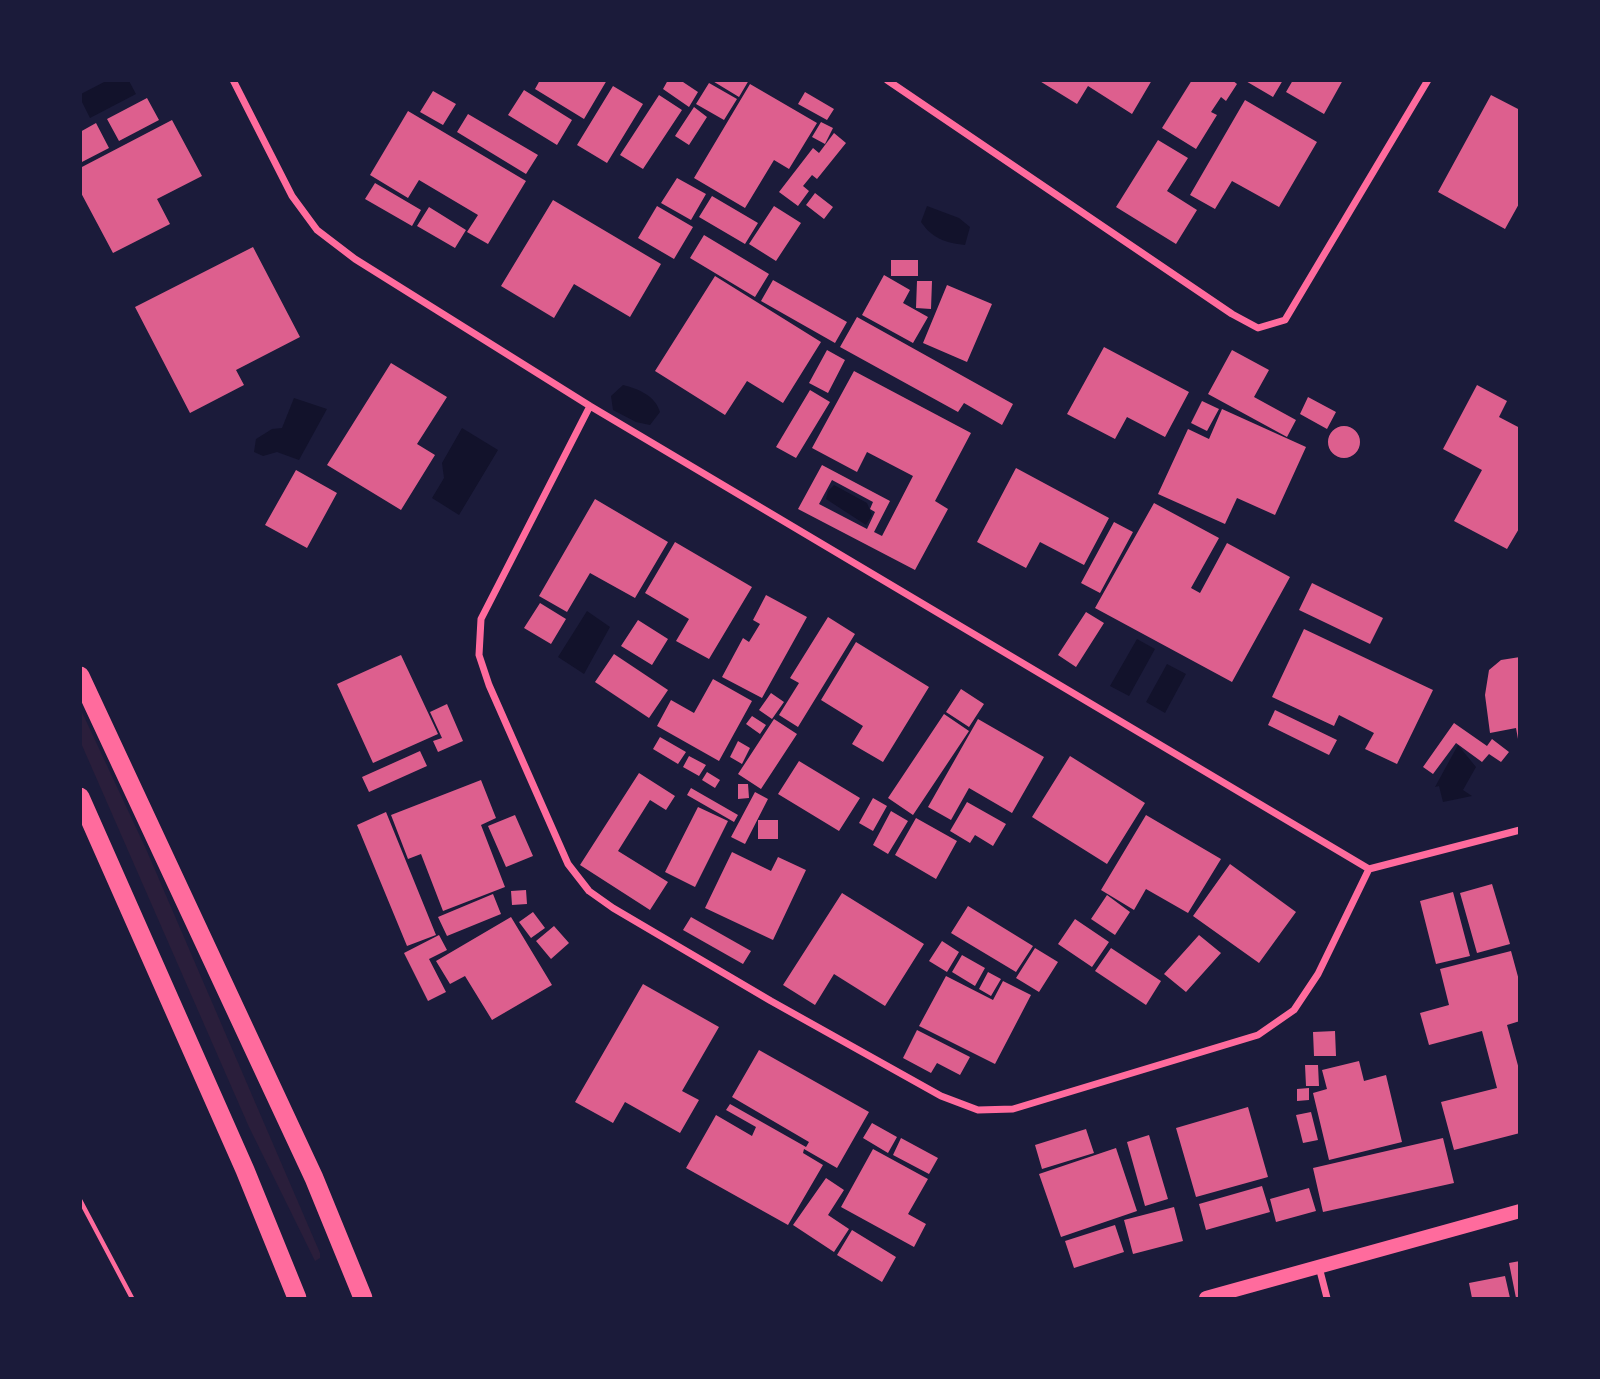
<!DOCTYPE html>
<html>
<head>
<meta charset="utf-8">
<style>
  body { margin:0 }
  #map { position:relative; width:1600px; height:1379px; overflow:hidden; background:#1b1b3a; font-family:Raleway,sans-serif }
  canvas { display:block }
  .frame { position:absolute; inset:0; border:82px solid #1b1b3a; pointer-events:none }
</style>
</head>
<body>
<div id="map">
<canvas width="1600" height="1379"></canvas>
<div class="frame"></div>
</div>
<script>
const context = document.querySelector('canvas').getContext('2d');
context.lineJoin = 'round';
function fill(path, color) { context.fillStyle = color; context.fill(path, 'evenodd'); }
function trace(path, color, width, dash) { context.strokeStyle = color; context.lineWidth = width; context.lineCap = dash ? 'butt' : 'round'; context.setLineDash(dash || []); context.stroke(path); }
const green = new Path2D(`
  M81,710L146,849L320,1253V1258L315,1261L249,1127L81,743Z`);
const water = new Path2D(`
  M129,81L136,94L90,118L81,100V94L106,81Z
  M927,206L959,218L970,227L965,245C945,243 932,238 921,222Z
  M623,385C638,389 655,395 660,412L650,425L636,422L613,410L611,396Z
  M294,398L327,409L299,460L277,452L263,456L254,452L256,439L272,429L282,428Z
  M462,428L498,450L459,515L432,498L444,478L442,463Z
  M834,485L867,503L872,515L866,525L826,499L828,491Z
  M587,611L610,627L584,674L558,657Z
  M1137,639L1155,649L1129,696L1110,686Z
  M1167,664L1186,674L1165,713L1146,702Z
  M1458,745L1476,767L1463,790L1472,796L1443,802L1439,786L1435,787Z`);
const building = new Path2D(`
  M540,80H607L584,119L535,89Z
  M668,80H680L698,92L689,107L663,89Z
  M711,80H749L739,97Z
  M1038,80H1152L1132,114L1088,86L1077,104Z
  M1192,80H1232L1237,84L1226,101L1221,97L1211,112L1217,115L1196,149L1162,128Z
  M1244,80H1283L1273,97Z
  M1293,80H1343L1324,114L1286,92Z
  M709,83L737,99L724,120L696,104Z
  M750,84L817,123L789,169L774,160L745,208L694,178Z
  M613,86L643,104L607,163L577,145Z
  M524,90L572,120L557,145L508,115Z
  M433,91L456,104L443,125L420,112Z
  M805,92L834,109L827,120L798,104Z
  M659,95L682,110L643,169L620,155Z
  M1491,95L1520,110V202L1505,229L1438,192Z
  M147,98L159,120L119,141L107,119Z
  M1245,100L1317,142L1279,207L1232,181L1215,209L1190,195Z
  M694,107L707,117L689,145L675,136Z
  M408,111L526,181L488,244L467,232L478,215L419,180L408,198L370,175Z
  M468,114L538,155L526,174L457,132Z
  M172,120L202,176L157,199L170,224L113,253L80,191V168Z
  M821,122L833,128L825,144L812,137Z
  M96,123L109,148L80,163V132Z
  M834,133L846,143L817,179L812,175L803,186L809,191L798,206L779,192L813,148L819,153Z
  M1158,140L1188,158L1167,191L1197,210L1176,244L1116,207Z
  M677,178L706,194L691,220L661,203Z
  M375,183L421,210L412,226L365,199Z
  M815,193L833,207L824,219L806,205Z
  M712,196L758,223L745,244L699,217Z
  M553,200L661,264L630,317L574,284L554,318L501,286Z
  M657,206L693,227L674,259L638,238Z
  M774,206L801,223L776,261L749,244Z
  M429,207L466,230L455,248L417,226Z
  M704,235L769,274L755,297L690,258Z
  M253,247L300,337L236,370L244,385L190,413L135,307Z
  M891,260H918V276H891Z
  M884,275L910,290L903,303L928,317L913,343L862,315Z
  M715,276L821,342L783,403L747,381L725,415L655,371Z
  M773,280L847,322L835,343L761,301Z
  M917,281H932L931,309L916,308Z
  M947,285L992,304L967,362L923,343Z
  M857,317L1013,404L1002,425L964,403L958,412L840,347Z
  M1104,347L1189,392L1165,437L1127,417L1115,439L1067,414Z
  M827,350L845,360L828,393L809,383Z
  M1232,350L1269,370L1254,397L1296,420L1287,437L1208,394Z
  M391,363L447,397L417,444L435,455L401,510L327,465Z
  M854,371L971,433L935,501L948,509L915,570L798,509L822,465L890,501L874,532L882,536L913,476L867,452L857,472L812,448ZM832,480L873,502L870,509L875,512L867,529L819,504Z
  M1477,385L1507,401L1499,417L1520,428V527L1507,549L1454,521L1482,470L1443,449Z
  M810,390L830,402L796,458L776,447Z
  M1308,397L1336,412L1327,429L1300,414Z
  M1202,401L1219,409L1207,431L1191,423Z
  M1222,409L1306,447L1275,515L1237,498L1225,524L1158,494L1188,429L1209,439Z
  M1328 442a16 16 0 1 1 32 0a16 16 0 1 1-32 0Z
  M1016,468L1109,518L1084,565L1040,542L1026,568L977,542Z
  M296,470L337,493L307,548L265,525Z
  M595,499L668,542L635,598L590,573L567,612L539,596Z
  M1154,503L1219,538L1191,588L1200,593L1227,543L1290,577L1232,682L1095,608Z
  M1114,522L1133,532L1100,593L1081,583Z
  M675,542L752,587L709,659L676,641L689,619L645,593Z
  M1312,583L1383,618L1370,644L1299,610Z
  M766,595L807,617L762,698L722,677L743,638L749,642L760,624L753,620Z
  M540,603L566,619L551,644L524,628Z
  M1086,612L1104,623L1076,667L1058,655Z
  M828,617L855,634L798,727L779,715L799,683L790,678Z
  M638,620L668,639L652,665L621,646Z
  M1304,629L1433,690L1397,764L1365,749L1374,733L1339,715L1334,726L1272,697Z
  M856,642L929,687L883,762L852,744L863,726L821,700Z
  M614,654L668,690L649,718L595,682Z
  M401,655L438,734L373,763L337,684Z
  M1520,657V739H1518L1516,728L1490,733L1485,695L1489,670L1501,660Z
  M713,679L752,701L719,761L657,726L671,700L694,713Z
  M961,689L984,704L969,727L946,712Z
  M771,693L784,702L772,719L759,710Z
  M447,704L463,741L438,752L433,741L442,738L430,712Z
  M1275,710L1337,740L1329,755L1268,725Z
  M944,714L969,731L913,815L888,798Z
  M752,716L766,725L760,734L746,724Z
  M774,719L797,734L761,789L738,774Z
  M978,719L1044,757L1012,813L969,788L951,820L928,807Z
  M1454,723L1487,746L1492,739L1509,752L1501,762L1489,754L1482,762L1456,743L1433,774L1423,767Z
  M660,737L686,752L678,764L653,749Z
  M738,741L750,748L742,764L730,757Z
  M420,751L427,766L369,792L362,777Z
  M689,756L706,765L699,776L683,767Z
  M1070,756L1145,803L1107,864L1032,817Z
  M799,761L860,798L839,831L778,794Z
  M707,772L720,780L715,788L702,780Z
  M639,773L675,796L666,810L650,800L618,851L668,882L650,910L580,865Z
  M481,780L496,818L481,825L505,887L443,911L421,854L408,859L391,815Z
  M738,784H748L749,798L738,799Z
  M691,788L738,815L734,822L687,795Z
  M755,792L768,799L745,844L731,837Z
  M873,798L887,806L873,831L859,823Z
  M967,802L1006,824L993,846L975,835L970,843L950,831Z
  M698,807L728,821L695,887L665,872Z
  M891,811L908,821L888,854L873,845Z
  M386,812L436,935L407,946L357,825Z
  M515,815L533,856L506,867L488,826Z
  M1146,815L1221,859L1188,913L1146,889L1134,910L1101,890Z
  M916,818L957,841L936,879L895,855Z
  M758,820H778V839H758Z
  M732,852L771,871L778,857L806,870L773,940L705,908Z
  M1230,864L1296,912L1259,963L1193,916Z
  M1492,884L1510,944L1477,953L1460,893Z
  M526,890L527,904L512,905L511,891Z
  M1453,892L1470,956L1436,964L1420,901Z
  M842,893L924,944L885,1006L834,974L815,1005L783,985Z
  M493,894L501,914L447,936L438,917Z
  M1107,895L1130,912L1115,935L1091,919Z
  M968,906L1033,946L1016,972L951,933Z
  M533,912L545,928L531,938L519,922Z
  M511,917L552,985L492,1020L465,976L450,984L436,961Z
  M691,917L751,951L743,964L683,930Z
  M1075,919L1109,942L1092,967L1058,944Z
  M554,926L569,943L551,959L536,941Z
  M439,935L447,950L429,959L446,992L428,1001L404,953Z
  M1199,935L1221,953L1186,992L1164,974Z
  M942,941L959,952L947,972L929,961Z
  M1035,948L1058,962L1039,992L1016,978Z
  M1111,948L1161,981L1146,1005L1095,971Z
  M1511,951L1520,984V1021L1507,1025L1520,1073V1133L1454,1150L1441,1102L1497,1088L1482,1031L1429,1045L1420,1013L1449,1005L1440,969Z
  M962,955L985,968L975,986L952,972Z
  M988,972L1001,979L991,996L979,989Z
  M946,976L993,1000L1003,981L1031,995L995,1064L919,1026Z
  M643,984L719,1027L682,1091L699,1100L680,1133L625,1102L613,1123L575,1102Z
  M917,1030L970,1057L960,1075L937,1063L931,1073L903,1058Z
  M1335,1031L1336,1056H1314L1313,1032Z
  M759,1050L869,1112L837,1168L804,1149L803,1153L823,1165L788,1225L686,1168L716,1115L752,1136L756,1127L726,1110L730,1104L806,1147L809,1142L732,1097Z
  M1359,1061L1364,1081L1386,1075L1402,1142L1329,1160L1313,1093L1327,1089L1322,1070Z
  M1305,1065H1318L1319,1086H1306Z
  M1309,1088V1100L1297,1101V1089Z
  M1248,1107L1268,1177L1196,1197L1176,1128Z
  M1311,1112L1318,1140L1303,1143L1296,1115Z
  M872,1123L897,1137L888,1153L863,1138Z
  M1086,1129L1094,1153L1042,1169L1035,1145Z
  M1149,1135L1168,1199L1145,1206L1127,1142Z
  M901,1138L938,1158L929,1174L893,1155Z
  M1443,1138L1454,1183L1323,1212L1313,1168Z
  M1116,1148L1137,1211L1061,1237L1039,1174Z
  M873,1149L928,1179L908,1214L926,1224L914,1247L841,1207Z
  M826,1178L844,1190L828,1215L849,1229L834,1252L793,1225Z
  M1262,1186L1270,1212L1206,1230L1199,1204Z
  M1309,1188L1316,1211L1276,1222L1270,1199Z
  M1174,1207L1183,1241L1133,1254L1124,1220Z
  M1115,1225L1124,1252L1074,1268L1065,1241Z
  M852,1230L896,1257L882,1282L837,1255Z
  M1520,1261V1298H1516L1509,1263Z
  M1505,1276L1510,1298H1472L1469,1283Z`);
const path = new Path2D(`
  M80,1200L132,1298`);
const minor = new Path2D(`
  M233,80L292,196L317,230L355,259L590,406L1369,869L1520,830
  M887,80L1232,314L1258,328L1285,320L1428,80
  M590,406L481,619L479,655L489,685L568,864L589,891L613,908L771,1001L941,1096L978,1110L1013,1109L1258,1035L1294,1010L1318,974L1369,869
  M1319,1267L1327,1298`);
const secondary = new Path2D(`
  M1206,1298L1520,1211`);
const trunk = new Path2D(`
  M80,676L314,1178L363,1298
  M80,797L245,1170L297,1298`);
fill(green, '#2a1e3b');
fill(water, '#12122b');
fill(building, '#dd5f8e');
trace(path, '#ff6b9d', 4.5);
trace(minor, '#ff6b9d', 7);
trace(secondary, '#ff6b9d', 14);
trace(trunk, '#ff6b9d', 19);
</script>
</body>
</html>
